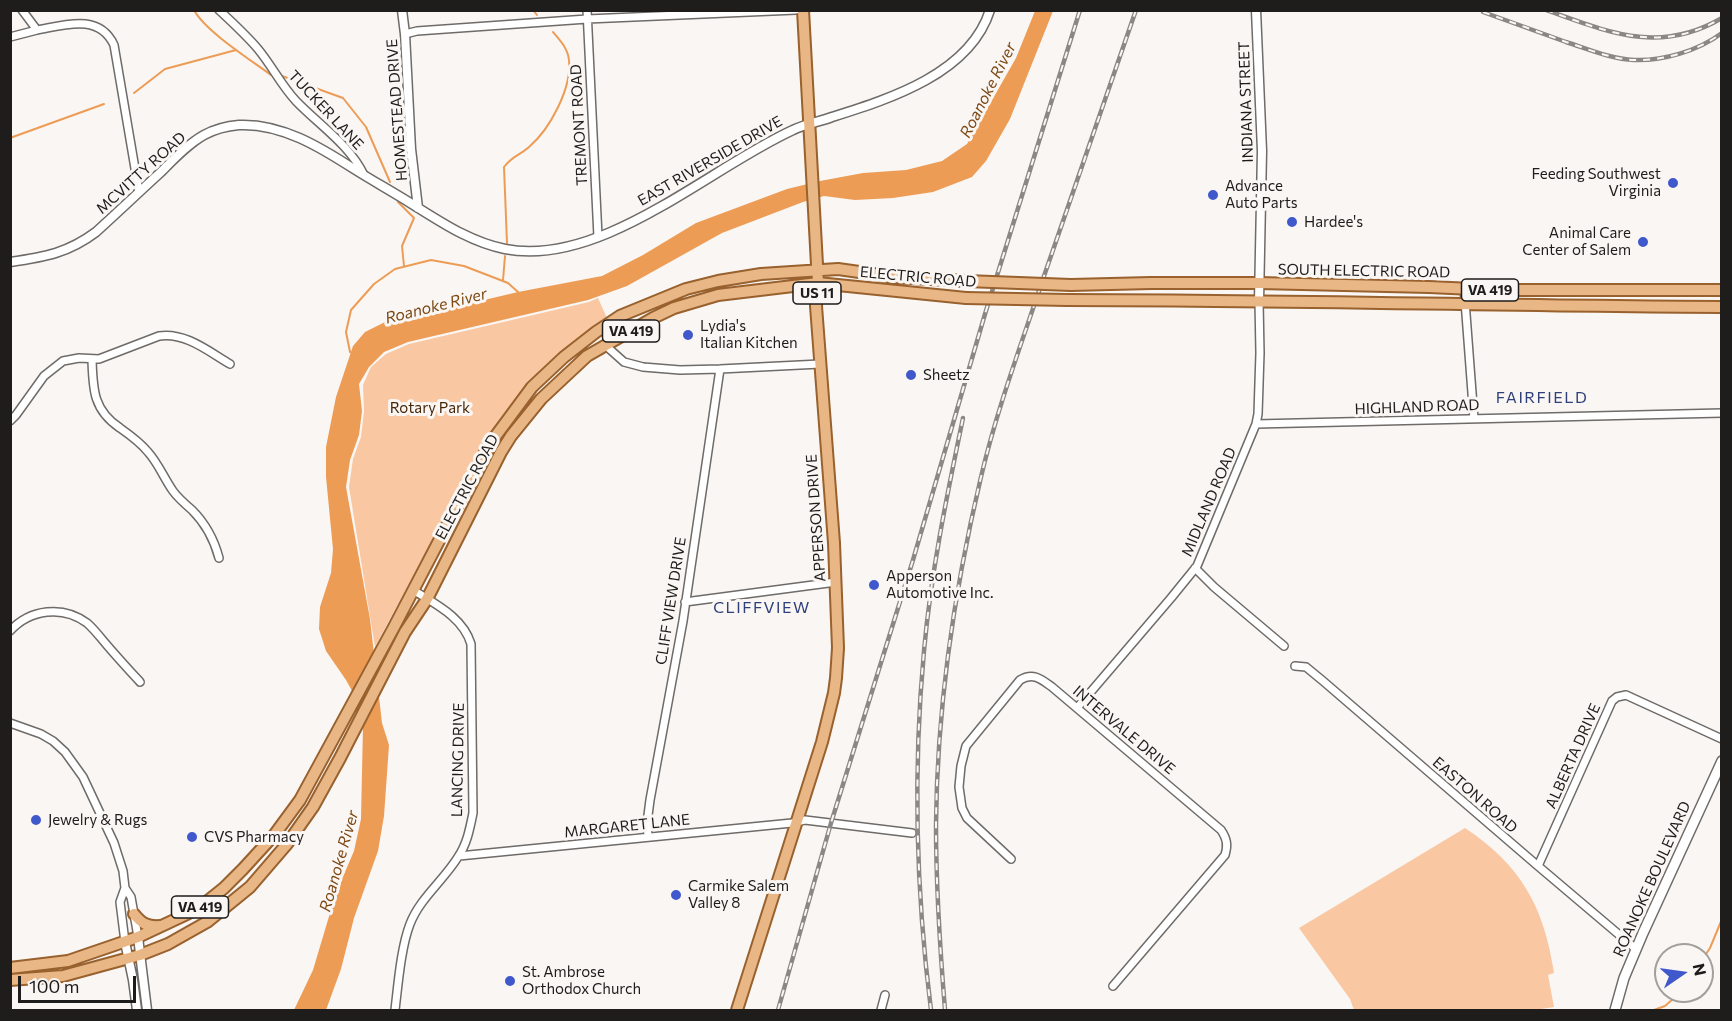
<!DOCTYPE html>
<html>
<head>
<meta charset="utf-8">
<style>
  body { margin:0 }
  #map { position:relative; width:1732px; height:1021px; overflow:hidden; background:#faf6f3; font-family:Commissioner,sans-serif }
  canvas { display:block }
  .frame { position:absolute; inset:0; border:12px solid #1e1d1c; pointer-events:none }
  .north { position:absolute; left:1654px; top:943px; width:60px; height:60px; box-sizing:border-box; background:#faf6f3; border:2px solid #a29f9d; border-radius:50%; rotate:77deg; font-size:16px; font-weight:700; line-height:24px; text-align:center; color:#1e1d1c }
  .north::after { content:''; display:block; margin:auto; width:21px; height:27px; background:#3f58cb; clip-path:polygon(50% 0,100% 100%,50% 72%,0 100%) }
  .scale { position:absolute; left:18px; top:976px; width:118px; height:27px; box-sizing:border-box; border:3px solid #1e1d1c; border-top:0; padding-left:8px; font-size:18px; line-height:21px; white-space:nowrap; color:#1e1d1c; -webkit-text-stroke:4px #faf6f3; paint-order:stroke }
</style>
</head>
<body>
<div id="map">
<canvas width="1732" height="1021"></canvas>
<div class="frame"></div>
<div class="north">N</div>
<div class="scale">100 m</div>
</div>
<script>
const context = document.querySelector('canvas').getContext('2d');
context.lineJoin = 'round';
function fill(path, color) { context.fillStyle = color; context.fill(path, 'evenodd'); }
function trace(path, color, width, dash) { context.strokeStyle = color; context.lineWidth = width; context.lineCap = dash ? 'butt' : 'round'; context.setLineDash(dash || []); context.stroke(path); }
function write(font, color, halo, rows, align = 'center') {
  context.font = font + ' Commissioner,sans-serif'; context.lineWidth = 6; context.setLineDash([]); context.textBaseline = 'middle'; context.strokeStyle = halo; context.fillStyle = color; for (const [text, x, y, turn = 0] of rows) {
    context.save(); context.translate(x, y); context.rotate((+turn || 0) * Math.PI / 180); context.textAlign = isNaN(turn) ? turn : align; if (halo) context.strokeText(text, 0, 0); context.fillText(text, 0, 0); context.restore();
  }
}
const green = new Path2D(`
  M598,298L607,318L581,336L539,372L501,417L473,463L375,647L349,487L353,459L361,437L364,411L363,385L371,367L386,354L409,344L589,302Z
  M1465,828C1521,865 1544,907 1554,973L1548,975L1554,1007L1541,1009V1010H1354L1350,999L1299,928Z`);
const water = new Path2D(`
  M1035,11H1053L1010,119L986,161L972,177L933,192L893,198L855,200L824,196L803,202L722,233L627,286L588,300L408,342L384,352L369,367L359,384L362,411L359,435L350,460L346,487L370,619L382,723L389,745L384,816L378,851L354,918L341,969L326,1010H294L313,970L336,893L354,851L361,819L363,726L356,698L346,680L326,651L319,629L320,607L331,573L333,549L326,477V447L336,397L353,346L365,332L387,321L428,308L463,305L518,292L602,276L643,255L696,223L787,189L820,181L863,173L906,170L942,161L967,144L1016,58Z`);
const stream = new Path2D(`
  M194,10C205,31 251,60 271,75
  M533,10L537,15
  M282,76L343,98L366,127L390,182
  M134,93L165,69L236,50
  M10,138L104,104
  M398,202L414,218L402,246L404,266
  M507,243L504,167C513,155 519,156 529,147C550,129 572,88 569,60C568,49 560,40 553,32
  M503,280L505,256
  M353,353L350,352L346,332L351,310L374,284L395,269L431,260L464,266L508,283L518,292V295
  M1702,960L1710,948L1722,919
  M1654,1010L1665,1006L1682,991`);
const minor = new Path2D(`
  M219,10C233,23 246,35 258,49C272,66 281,85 296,101C319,125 349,144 364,175
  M587,10L598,237
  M37,30C65,25 99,13 114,45L139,192
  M405,34L417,31L587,19L796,10
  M10,37L37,30L22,10
  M1464,288L1474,419
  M605,345L624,362L643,367L680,370L720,369L820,364
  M92,360C93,389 93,410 120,428C130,435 140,442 148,452C158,463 164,478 173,491C178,498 185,504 192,510C206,524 214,539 219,558
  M10,421L16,415L44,376L63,361L79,358L99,359L159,336C185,332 208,351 230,364
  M1256,424L1722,413
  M1195,568L1214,587L1284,646
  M685,602L836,582
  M10,631C30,609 63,605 87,623C94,629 100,637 106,644C117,657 129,670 140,682
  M1295,666L1306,667L1323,681L1538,866L1636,949
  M1077,708L1171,598L1197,566L1256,424L1258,414L1260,353L1259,301
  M10,723L41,734L53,741L65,752L83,777L114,843L123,871L125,888L131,897L138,937
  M648,836L647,823L650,800L683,621L720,369
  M459,856L792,823L805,820L912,833
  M1011,859L967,818L962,808L959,787L961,766L966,746L1020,680C1033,672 1041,679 1052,687L1221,830C1227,839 1228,845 1225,855L1113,986
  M1538,866L1612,701L1617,697L1626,695L1722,739
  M125,942L120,902L125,888
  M395,1010C398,985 401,947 410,924C420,898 444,880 458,857C467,844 470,828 473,813L471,644C463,617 435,604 413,590
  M881,1010L885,995`);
const tertiary = new Path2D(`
  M402,10L405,34L411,149L418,208
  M1256,10L1262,151L1259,301
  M10,262C45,257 68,253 96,232C118,212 139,192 161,172C174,159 188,144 204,135C215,129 227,126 239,125C281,123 320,147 354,169C373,181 393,192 412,204C441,222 470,242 505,249C601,268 709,168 793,130C805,124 819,122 832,117C889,99 970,74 990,10
  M138,937L147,1010
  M125,942L133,980L137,1010`);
const secondary = new Path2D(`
  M1615,1010L1624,978L1643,933L1722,761`);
const primary = new Path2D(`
  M1071,285L1151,283H1259L1429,287L1495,290H1722
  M1067,300C1286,300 1503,306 1722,307
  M134,914C142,924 148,927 160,926
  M10,968L68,961L138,937L187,914L204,904L224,888L243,869L275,834L300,800L394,627L489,445L532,387L564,357L596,332L620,316L686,289L718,281L761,274L838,269L895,277L966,281
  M10,980L63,976L140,955L168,944L207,922L250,887L287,844L313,807L340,758L405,632L427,599L501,452L511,436L541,399L587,356L653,318L674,308L718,295L818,283L966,298
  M737,1010L822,742L834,693L836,678L838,648L834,543L816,306L818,283L803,10`);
const rail = new Path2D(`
  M1546,10C1608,32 1659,55 1722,18
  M1483,12C1511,22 1539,32 1566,42C1588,49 1611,59 1634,60C1663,61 1698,51 1722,33
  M778,1010L831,823L913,560L985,314L1080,10
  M931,1010C916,892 913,770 924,651C931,572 947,495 963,418
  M945,1010C940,949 936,887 936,825C937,707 954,591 981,477C997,409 1021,345 1043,279C1074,190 1105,100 1136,10`);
const primaryBridge = new Path2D(`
  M966,281L1071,285
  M966,298L1067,300`);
const markers = [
  [1673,183,6,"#3f58cb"],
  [1213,195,6,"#3f58cb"],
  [1292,222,6,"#3f58cb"],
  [1643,242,6,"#3f58cb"],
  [688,335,6,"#3f58cb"],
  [911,375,6,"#3f58cb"],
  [874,585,6,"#3f58cb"],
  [36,820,6,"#3f58cb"],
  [192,837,6,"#3f58cb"],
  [676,895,6,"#3f58cb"],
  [510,981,6,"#3f58cb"]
];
const shields = [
  [1490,290,57],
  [817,293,48],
  [631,331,57],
  [200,907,57]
];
const shieldNames = [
  ["VA 419",1490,290],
  ["US 11",817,293],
  ["VA 419",631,331],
  ["VA 419",200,907]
];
const streetNames = [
  ["INDIANA STREET",1246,102,-92],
  ["TUCKER LANE",326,110,47],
  ["HOMESTEAD DRIVE",397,110,-94],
  ["TREMONT ROAD",579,125,-93],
  ["EAST RIVERSIDE DRIVE",710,161,-30],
  ["MCVITTY ROAD",141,173,-42],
  ["SOUTH ELECTRIC ROAD",1364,271,1],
  ["ELECTRIC ROAD",918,277,5],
  ["HIGHLAND ROAD",1417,407,-2],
  ["ELECTRIC ROAD",467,487,-62],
  ["MIDLAND ROAD",1209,502,-67],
  ["APPERSON DRIVE",816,518,-94],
  ["CLIFF VIEW DRIVE",671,601,-81],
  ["INTERVALE DRIVE",1124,730,40],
  ["ALBERTA DRIVE",1573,756,-66],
  ["LANCING DRIVE",458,760,-89],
  ["EASTON ROAD",1475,795,41],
  ["MARGARET LANE",627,826,-6],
  ["ROANOKE BOULEVARD",1652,879,-66]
];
const poiNames = [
  ["Feeding Southwest",1661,174,"right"],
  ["Virginia",1661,191,"right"],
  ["Advance",1225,186],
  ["Auto Parts",1225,203],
  ["Hardee's",1304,222],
  ["Animal Care",1631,233,"right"],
  ["Center of Salem",1631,250,"right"],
  ["Lydia's",700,326],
  ["Italian Kitchen",700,343],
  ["Sheetz",923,375],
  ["Apperson",886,576],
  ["Automotive Inc.",886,593],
  ["Jewelry & Rugs",48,820],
  ["CVS Pharmacy",204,837],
  ["Carmike Salem",688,886],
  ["Valley 8",688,903],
  ["St. Ambrose",522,972],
  ["Orthodox Church",522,989]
];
const parkNames = [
  ["Rotary Park",430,408]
];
const waterNames = [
  ["Roanoke River",988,90,-63],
  ["Roanoke River",436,306,-14],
  ["Roanoke River",339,861,-74]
];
const neighbourhoodNames = [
  ["FAIRFIELD",1542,398],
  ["CLIFFVIEW",762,608]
];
fill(green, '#f9c7a1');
fill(water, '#ed9c56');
trace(stream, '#ed9c56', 2);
trace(minor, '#6e6b68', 10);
trace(tertiary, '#6e6b68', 11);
trace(secondary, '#6e6b68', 12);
trace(primary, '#98612d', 14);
trace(minor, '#fff', 7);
trace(tertiary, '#fff', 8);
trace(secondary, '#fff', 9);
trace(primary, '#e9b686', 10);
trace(rail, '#8a8785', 4.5);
trace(rail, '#faf6f3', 2, [7]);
trace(primaryBridge, '#98612d', 14, []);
trace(primaryBridge, '#e9b686', 10);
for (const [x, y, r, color] of markers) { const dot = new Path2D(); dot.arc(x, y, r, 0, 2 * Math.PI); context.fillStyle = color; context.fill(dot); trace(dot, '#faf6f3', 2); }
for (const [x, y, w] of shields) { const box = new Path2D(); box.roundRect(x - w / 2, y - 11, w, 22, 4.5); context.fillStyle = '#faf6f3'; context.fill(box); trace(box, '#1e1d1c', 1.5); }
write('bold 14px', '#1e1d1c', null, shieldNames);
write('15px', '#1e1d1c', '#faf6f3', streetNames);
write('15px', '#1e1d1c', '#faf6f3', poiNames, 'left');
write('15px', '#462608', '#faf6f3', parkNames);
write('italic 16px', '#7c4814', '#faf6f3', waterNames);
context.letterSpacing = '1.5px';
write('16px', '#2f3f79', '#faf6f3', neighbourhoodNames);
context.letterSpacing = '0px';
</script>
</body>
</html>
